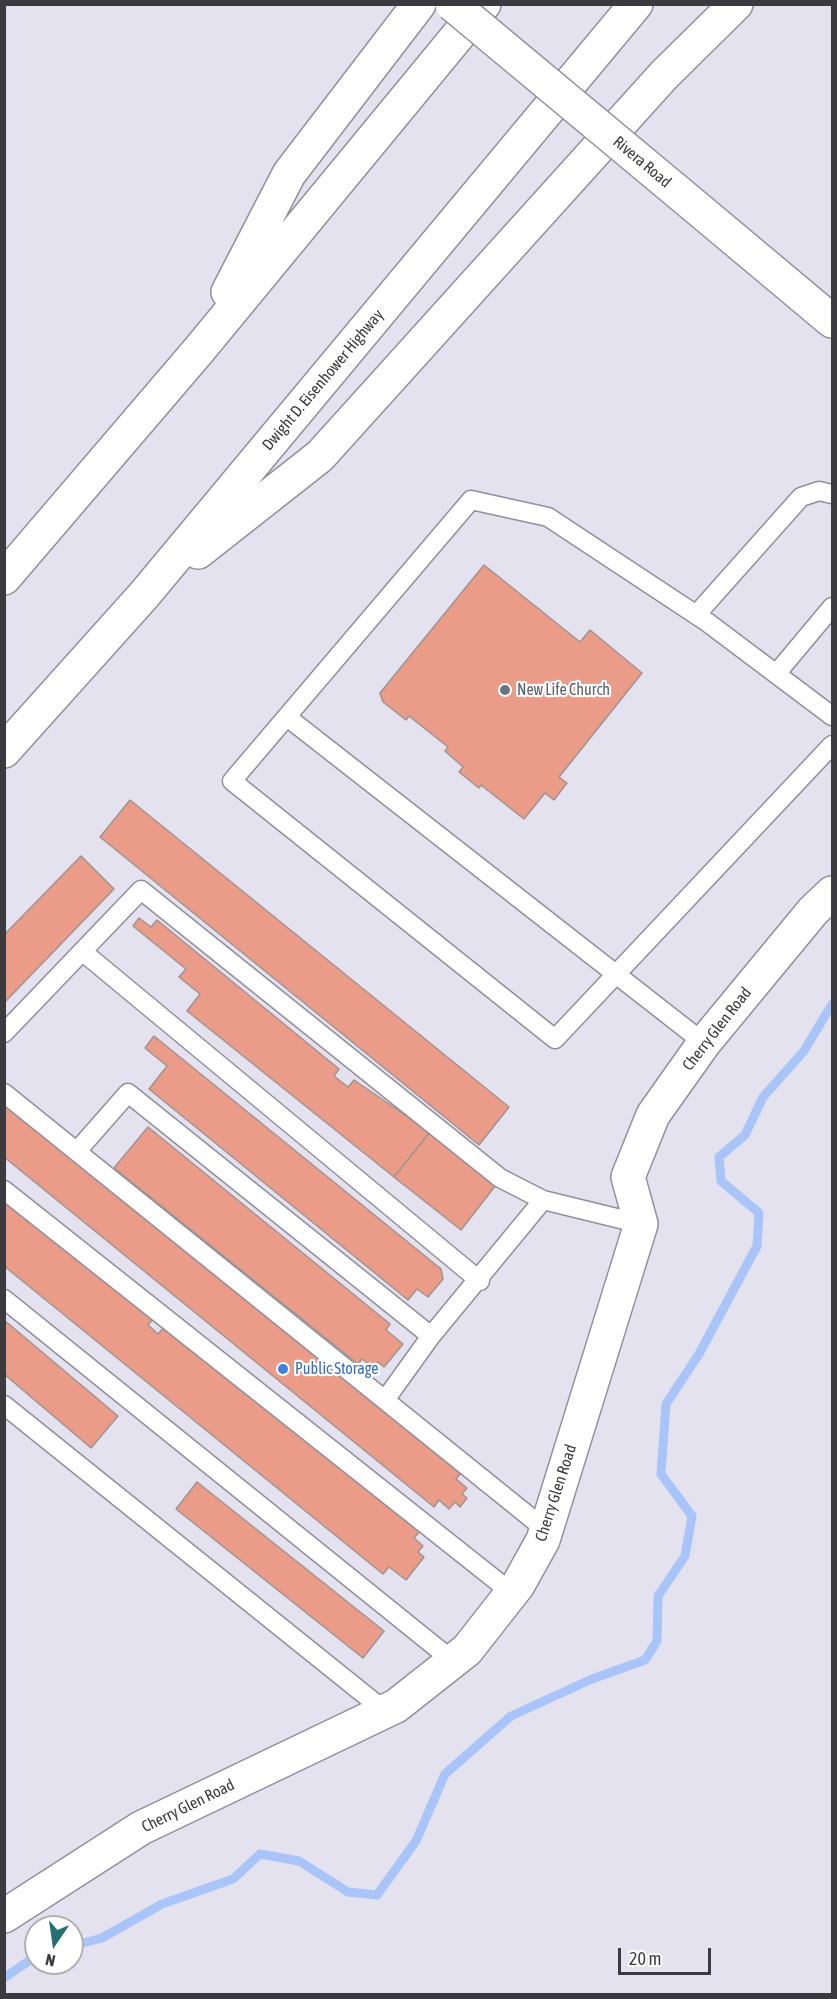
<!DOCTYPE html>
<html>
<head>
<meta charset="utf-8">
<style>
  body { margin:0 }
  #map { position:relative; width:837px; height:1999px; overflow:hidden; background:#e4e2ee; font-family:"Asap Condensed",sans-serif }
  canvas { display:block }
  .frame { position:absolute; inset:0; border:6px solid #3b3b3f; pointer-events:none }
  .north { position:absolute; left:24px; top:1915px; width:60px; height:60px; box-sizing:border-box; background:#fff; border:2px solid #b1b1b2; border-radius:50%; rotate:193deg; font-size:16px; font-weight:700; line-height:24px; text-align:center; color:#3b3b3f }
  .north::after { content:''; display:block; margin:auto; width:21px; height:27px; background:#256f75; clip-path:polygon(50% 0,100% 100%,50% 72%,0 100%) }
  .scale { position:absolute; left:618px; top:1948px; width:93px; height:27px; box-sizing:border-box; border:3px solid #3b3b3f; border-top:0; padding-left:8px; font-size:18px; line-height:21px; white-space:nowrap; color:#3b3b3f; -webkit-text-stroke:4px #fff; paint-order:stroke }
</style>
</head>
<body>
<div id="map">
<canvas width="837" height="1999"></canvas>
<div class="frame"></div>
<div class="north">N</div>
<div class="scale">20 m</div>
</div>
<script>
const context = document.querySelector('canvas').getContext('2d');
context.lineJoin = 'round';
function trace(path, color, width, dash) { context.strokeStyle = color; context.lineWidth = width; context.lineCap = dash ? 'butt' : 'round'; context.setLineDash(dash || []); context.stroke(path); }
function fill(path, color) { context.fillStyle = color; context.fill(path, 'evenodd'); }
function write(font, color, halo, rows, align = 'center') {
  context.font = font + ' "Asap Condensed",sans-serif'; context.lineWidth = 4.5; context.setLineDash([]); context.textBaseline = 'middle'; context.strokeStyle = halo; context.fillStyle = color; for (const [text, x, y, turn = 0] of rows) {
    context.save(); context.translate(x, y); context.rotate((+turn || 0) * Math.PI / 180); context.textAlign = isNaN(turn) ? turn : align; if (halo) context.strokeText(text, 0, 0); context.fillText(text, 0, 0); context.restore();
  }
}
const stream = new Path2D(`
  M72,1946L102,1938L162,1904L233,1879L260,1854L299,1861L348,1892L377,1895L416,1841L445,1774L511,1716L592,1679L645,1660L657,1641L658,1596L685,1556L692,1516L661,1474L666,1404L699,1354L757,1246L759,1213L721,1181L719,1157L745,1135L763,1097L804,1051L832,1004
  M4,1978L36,1956`);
const building = new Path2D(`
  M484,565L580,642L590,630L642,673L559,777L567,783L554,800L545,793L524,819L481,785L479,788L459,772L463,767L445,751L448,747L409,716L406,720L383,702L380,693Z
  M130,800L509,1107L479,1145L100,837Z
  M81,856L114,889L4,1003V935Z
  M139,918L151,927L157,920L339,1069L334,1076L348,1087L354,1080L430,1132L394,1177L187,1011L200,994L179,977L186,969L133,926Z
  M154,1036L441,1269L443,1279L428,1297L417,1289L408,1300L149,1089L167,1066L145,1048Z
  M4,1100L462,1472L456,1479L467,1488L462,1494L467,1498L460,1507L455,1502L449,1509L439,1500L434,1507L4,1157Z
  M148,1127L390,1324L386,1330L403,1344L384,1367L378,1362L374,1368L362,1359L358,1364L114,1168Z
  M430,1132L496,1185L461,1230L394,1177Z
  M4,1201L153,1319L148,1325L158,1334L164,1327L420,1531L414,1538L423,1546L418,1552L424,1557L406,1580L389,1567L383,1574L4,1266Z
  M4,1320L118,1416L91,1448L4,1374Z
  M197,1482L384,1631L363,1658L176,1509Z`);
const lane = new Path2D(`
  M696,615L801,497L819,491L832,494
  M776,674L832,607
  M832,716L707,622L548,517L471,500L232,781L555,1039L832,745
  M287,717L704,1043
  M83,952L480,1281
  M4,1033L141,890L500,1178L543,1200L641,1224
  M4,1093L546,1530
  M77,1151L128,1093L431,1336
  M4,1190L512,1593
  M4,1299L453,1661
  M385,1400L431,1336L543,1200
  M4,1405L385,1711`);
const secondary = new Path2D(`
  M697,208L832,321
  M4,1916L141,1828L396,1706L467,1650L518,1585L543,1540L641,1224L628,1177L653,1115L704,1043L813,911L832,893`);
const highway = new Path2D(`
  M228,292L289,174L419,4
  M198,552L320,456L664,75L736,4
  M4,578L199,350L484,4
  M4,751L144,595L636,4`);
const secondaryBridge = new Path2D(`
  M452,4L697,208`);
const markers = [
  [505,690,6,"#6b7280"],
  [283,1369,6,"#3f7fe0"]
];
const streetNames = [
  ["Rivera Road",642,162,40],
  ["Dwight D. Eisenhower Highway",323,380,-50],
  ["Cherry Glen Road",717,1029,-52],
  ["Cherry Glen Road",556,1493,-72],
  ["Cherry Glen Road",188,1806,-26]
];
const worshipNames = [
  ["New Life Church",517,690]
];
const shopNames = [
  ["Public Storage",295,1369]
];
trace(stream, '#a9c4f8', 9);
fill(building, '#ea9c89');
trace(building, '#a0928f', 1.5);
trace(lane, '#918f9b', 21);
trace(secondary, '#918f9b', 36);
trace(highway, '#918f9b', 36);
trace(lane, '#fff', 18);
trace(secondary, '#fff', 33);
trace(highway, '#fff', 33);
trace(secondaryBridge, '#918f9b', 36, []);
trace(secondaryBridge, '#fff', 33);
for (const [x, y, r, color] of markers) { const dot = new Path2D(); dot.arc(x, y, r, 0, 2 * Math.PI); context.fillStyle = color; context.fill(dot); trace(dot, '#fff', 2); }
write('16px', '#3b3b3f', '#fff', streetNames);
write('16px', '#5b616d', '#fff', worshipNames, 'left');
write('16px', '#366cbe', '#fff', shopNames, 'left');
</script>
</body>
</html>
